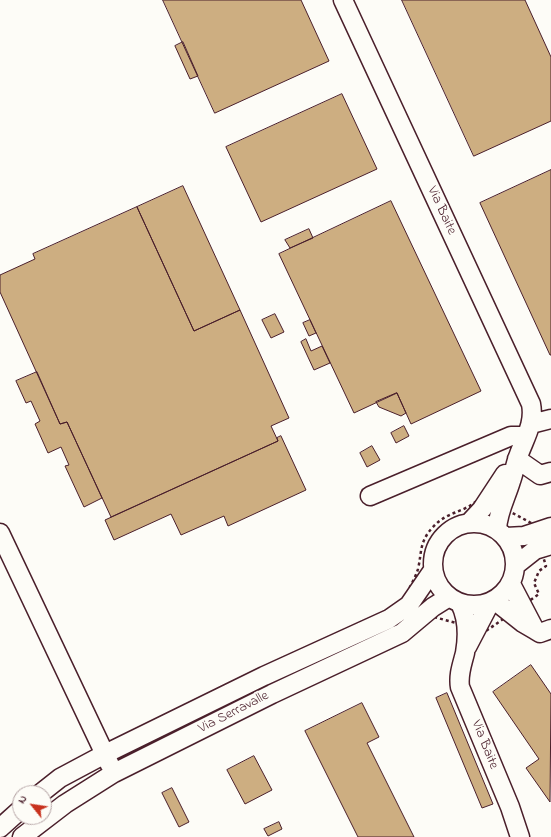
<!DOCTYPE html>
<html>
<head>
<meta charset="utf-8">
<style>
  body { margin:0 }
  #map { position:relative; width:551px; height:837px; overflow:hidden; background:#fdfcf7; font-family:"Indie Flower",sans-serif }
  canvas { display:block }
  .north { position:absolute; left:12px; top:785px; width:40px; height:40px; box-sizing:border-box; background:#fdfcf7; border:1px solid #b5a4a5; border-radius:50%; rotate:300deg; font-size:11px; font-weight:700; line-height:16px; text-align:center; color:#4a1f2b }
  .north::after { content:''; display:block; margin:auto; width:14px; height:18px; background:#c8321e; clip-path:polygon(50% 0,100% 100%,50% 72%,0 100%) }
</style>
</head>
<body>
<div id="map">
<canvas width="551" height="837"></canvas>
<div class="north">N</div>
</div>
<script>
const context = document.querySelector('canvas').getContext('2d');
context.lineJoin = 'round';
function fill(path, color) { context.fillStyle = color; context.fill(path, 'evenodd'); }
function trace(path, color, width, dash) { context.strokeStyle = color; context.lineWidth = width; context.lineCap = dash ? 'butt' : 'round'; context.setLineDash(dash || []); context.stroke(path); }
function write(font, color, halo, rows, align = 'center') {
  context.font = font + ' "Indie Flower",sans-serif'; context.lineWidth = 3.5; context.setLineDash([]); context.textBaseline = 'middle'; context.strokeStyle = halo; context.fillStyle = color; for (const [text, x, y, turn = 0] of rows) {
    context.save(); context.translate(x, y); context.rotate((+turn || 0) * Math.PI / 180); context.textAlign = isNaN(turn) ? turn : align; if (halo) context.strokeText(text, 0, 0); context.fillText(text, 0, 0); context.restore();
  }
}
const building = new Path2D(`
  M163,0H301L329,61L215,113Z
  M402,0H525L551,57V121L474,156Z
  M183,42L198,76L190,79L175,46Z
  M342,94L377,169L261,222L226,147Z
  M551,170V355H550L480,203Z
  M183,186L240,310L194,331L137,207Z
  M391,201L481,391L411,424L397,393L354,413L279,254Z
  M137,207L194,331L240,310L289,418L271,426L278,441L111,517L67,422L60,424L0,292V275L35,259L33,254Z
  M309,229L313,238L290,248L285,240Z
  M275,314L284,332L271,338L262,320Z
  M310,320L316,333L309,336L303,323Z
  M306,339L311,351L322,346L330,363L314,370L301,342Z
  M37,372L60,424L67,422L102,498L84,507L65,466L69,465L61,447L48,453L35,424L40,421L31,401L26,403L16,381Z
  M397,393L406,413L401,416L379,407L376,402Z
  M404,426L409,436L396,443L391,433Z
  M281,436L306,490L228,526L224,516L181,535L171,514L114,540L105,520L278,441L277,438Z
  M372,446L380,460L367,467L360,453Z
  M531,665L551,694L550,802L526,768L539,759L493,692Z
  M447,693L493,804L482,808L436,698Z
  M362,703L379,737L367,743L414,837H358L305,731Z
  M254,756L272,790L245,804L227,770Z
  M172,788L189,822L179,827L162,793Z
  M279,822L282,829L268,836L264,829Z`);
const path = new Path2D(`
  M481,496L533,524L546,566L539,571L534,583L539,594L486,631L434,617L409,589C412,583 416,576 418,569C422,552 419,542 433,527C448,510 468,513 481,496Z`);
const minor = new Path2D(`
  M343,0L531,404C535,424 524,439 518,457C515,465 514,473 511,481C506,498 498,511 497,529
  M531,424L551,419
  M517,459L540,475L551,472
  M370,496L511,436H526
  M433 564a41 41 0 1 1 82 0a41 41 0 1 1-82 0Z
  M469,523L482,509L505,474
  M0,533L110,765
  M506,537L524,536L551,527
  M516,565L535,550L551,545
  M494,600L523,623L535,630L511,584
  M460,603C468,619 468,636 465,653C462,665 458,675 460,687L510,807L520,837
  M535,630L540,633L551,629
  M467,647L490,603
  M41,793L60,778L105,754L264,676L389,619L409,605L433,570
  M0,828L20,810
  M22,837L65,804L114,773L272,694L402,633L433,607L449,597`);
const streetNames = [
  ["Via Baite",441,211,65],
  ["Via Serravalle",234,713,-27],
  ["Via Baite",484,745,68]
];
fill(building, '#cdae81');
trace(building, '#4a1f2b', 1);
trace(minor, '#4a1f2b', 21);
trace(path, '#4a1f2b', 2.5, [3, 3]);
trace(minor, '#fdfcf7', 18);
write('14px', '#4a1f2b', '#fdfcf7', streetNames);
</script>
</body>
</html>
